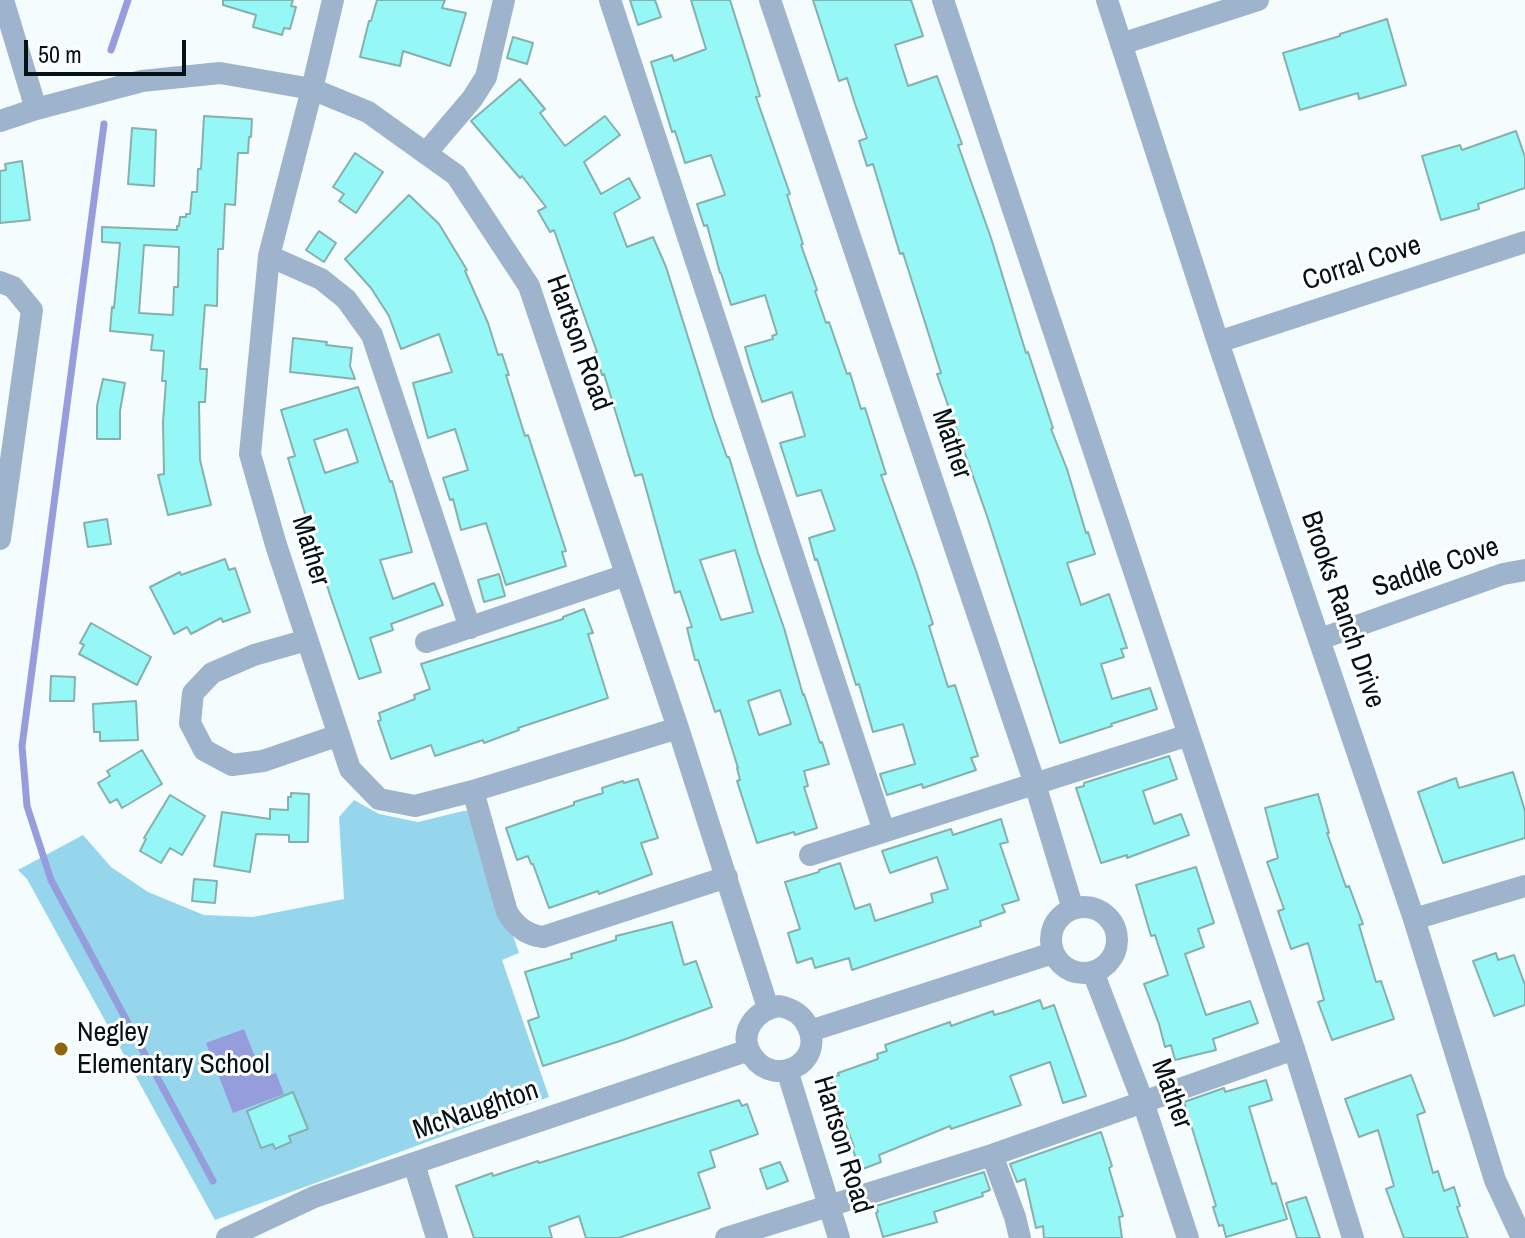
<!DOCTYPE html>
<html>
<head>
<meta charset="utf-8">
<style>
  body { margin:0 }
  #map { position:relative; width:1525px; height:1238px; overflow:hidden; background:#f4fcfe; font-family:"Archivo Narrow",sans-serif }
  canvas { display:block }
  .scale { position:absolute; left:24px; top:40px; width:162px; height:36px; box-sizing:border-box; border:4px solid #051317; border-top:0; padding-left:10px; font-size:24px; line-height:28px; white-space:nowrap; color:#051317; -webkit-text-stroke:6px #fff; paint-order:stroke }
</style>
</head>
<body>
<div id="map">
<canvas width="1525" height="1238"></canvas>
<div class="scale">50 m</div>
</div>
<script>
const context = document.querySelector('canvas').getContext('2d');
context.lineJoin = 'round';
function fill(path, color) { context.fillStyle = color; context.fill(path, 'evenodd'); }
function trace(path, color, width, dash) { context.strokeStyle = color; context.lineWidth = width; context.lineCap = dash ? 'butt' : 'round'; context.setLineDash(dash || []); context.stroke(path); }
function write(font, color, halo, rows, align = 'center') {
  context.font = font + ' "Archivo Narrow",sans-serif'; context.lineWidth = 6; context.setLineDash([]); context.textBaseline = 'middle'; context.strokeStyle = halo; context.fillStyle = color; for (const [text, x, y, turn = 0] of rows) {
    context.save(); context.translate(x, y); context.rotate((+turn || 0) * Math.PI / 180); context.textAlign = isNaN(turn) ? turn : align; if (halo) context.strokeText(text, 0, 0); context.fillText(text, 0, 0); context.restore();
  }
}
const green = new Path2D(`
  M354,800L379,814L418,822L463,811H468L472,814L519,953L502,960L549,1097L215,1220L27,879L18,870L83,835L111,867L148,892L204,915L253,917L344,899L339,817Z`);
const water = new Path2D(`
  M244,1029L263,1077L276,1073L284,1094L233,1113L206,1043Z`);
const stream = new Path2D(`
  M111,50L128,0
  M104,124L22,746L27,806L51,880L213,1181`);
const building = new Path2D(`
  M223,0H293L291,6L296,7L290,29L284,28L282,35L253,27L256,15L223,5Z
  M377,0H445L442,8L466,13L450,66L403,51L400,66L360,57L369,21H371Z
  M630,0H655L661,17L638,25Z
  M691,0H730L760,96L756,97L790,194L787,195L803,244L801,245L817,290L815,291L826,323L829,322L847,374L850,373L861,409L865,408L886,474L881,475L916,571L933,624L929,626L948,687L955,685L978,756L971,758L976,770L923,788L922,784L887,795L880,774L915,764L903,724L873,732L859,684L856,685L817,559L815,560L809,538L835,530L821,490L797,496L780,443L805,436L792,392L762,402L750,365L745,347L773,339L772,336L777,334L765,295L731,305L721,273H720L707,225L704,226L697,204L725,195L711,155L685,163L675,131L672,132L651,62L672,55L674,61L706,49Z
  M813,0H911L923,36L895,45L908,86L937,76L962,144L958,145L991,238L1026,353L1028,352L1053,428L1051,429L1067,469L1086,533L1088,532L1095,554L1067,563L1081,605L1109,594L1127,648L1121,649L1124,657L1101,664L1112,699L1150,688L1157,709L1111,724L1112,726L1060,743L987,516L937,374L941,373L903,253L900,254L873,164L867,166L859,141L867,138L855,104L847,78L839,81Z
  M1387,19L1406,85L1359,99L1358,93L1300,110L1283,53L1340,36V34Z
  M513,37L533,43L527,64L507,58Z
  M520,79L545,109L540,113L565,146L605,116L620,135L584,162L601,194L629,178L640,198L614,213L627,247L653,237L666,267L713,417L727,457H729L758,553L784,628L803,695L804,694L820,743L822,742L829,764L804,771L808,786L804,787L817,828L795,835L794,832L757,843L737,781L740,780L737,768H738L720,710L715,712L698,660H695L687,628L692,627L680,591L675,593L642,474L635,476L604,374L602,375L595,353L597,352L554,230L550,232L538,211L546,207L522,176L520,178L471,121ZM735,550L753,612L721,620L700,560ZM780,690L791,724L759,735L748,701Z
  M204,116L252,119L251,137H249L248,153H238L235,205L225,204L223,249H218L217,306L205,305L200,369H207L205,402H199L200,460L211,505L168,515L158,475L164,474L163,422L166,381H162L164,351L151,350L153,335L110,331L112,307L114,308L120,243L102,242V227L177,230V226H179L180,217H186V214H190L192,192H197L198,169H201ZM144,245L179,247L178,287H174L173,315L139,313Z
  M132,128L156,130L154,186L128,184Z
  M1516,131L1525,157V188L1478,204L1479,209L1441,220L1422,156L1460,145L1462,150Z
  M355,153L383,172L356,213L339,201L344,194L333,187Z
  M22,161L30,220L0,223V171L6,170L5,164Z
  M409,195L439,224L467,270L465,271L488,323L498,355L502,354L509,375H506L525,436L528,435L566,551L562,552L566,566L506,585L486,523L461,530L453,499L450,500L443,478L468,470L455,429L428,438L413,383L452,372L439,334L401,349L389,316L371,288L345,259Z
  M319,231L336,243L324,262L306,250Z
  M293,338L327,342L326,345L352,348L350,366L355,379L290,372Z
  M103,379L125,383L120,411V439H97V406Z
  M358,387L390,482L392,481L412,552L380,560L393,599L434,583L443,605L391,624L393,630L370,638L381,672L359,679L330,595L288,458L295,456L281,410ZM347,429L358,462L325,473L314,440Z
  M107,519L111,544L88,547L84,523Z
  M225,559L229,570L235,568L250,612L223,622L221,618L191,634L187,627L174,634L150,587L180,572L181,575Z
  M499,574L505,596L484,602L478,580Z
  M584,609L593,633L588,634L608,698L518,728L519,730L484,743L483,740L435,756L431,745L391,759L378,721L381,720L379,713L415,699L414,695L430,689L421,664L563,619V617Z
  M91,623L151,657L137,685L79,654L84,645L80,643Z
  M51,676L75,677L74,701H50Z
  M136,701L138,740L100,741V732H94L93,704Z
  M142,750L162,784L122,808L117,799L110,803L98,783L110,776L107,771Z
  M1169,756L1177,779L1143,791L1154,824L1181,814L1189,835L1127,858V855L1101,863L1076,788L1084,786V783Z
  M1513,772L1525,811V838L1443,863L1418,792L1456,778L1459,788Z
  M638,779L658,838L641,843L652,874L599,894L598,891L549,908L533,864H531L528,856L517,860L506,828L574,805V802L603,793L602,788L623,781L624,783Z
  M291,793L309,794L308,842H289V835L256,834L250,872L214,866L222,812L270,819V809L288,810V797H291Z
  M1318,794L1329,833H1327L1346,887L1349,886L1363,924L1359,925L1376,982L1381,981L1394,1019L1332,1040L1318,1002L1324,1000L1308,943L1291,949L1278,911L1284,909L1267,862L1278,858L1265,808Z
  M170,795L205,816L182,855L170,848L161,863L140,851L146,839L144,838Z
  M1001,819L1008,842L1000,844L1019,900L1002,905L1005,912L980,921L981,926L852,970L849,958L815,968L812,958L797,963L788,933L800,929L785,882L819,872V870L840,863L855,909L870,904L875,921L933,902L931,894L948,889L937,857L890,873L882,851L951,829L953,835Z
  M1196,867L1214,923L1198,929L1204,947L1185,954L1206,1015L1250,1001L1258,1023L1213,1039L1216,1050L1175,1060L1171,1045L1165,1047L1159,1024L1144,984L1168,975L1155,935L1151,936L1136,885Z
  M194,879L217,881L215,903L192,901Z
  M672,922L684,965L696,961L712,1007L623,1040L543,1066L528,1021L539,1017L525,972L572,958L571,954L616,940V936Z
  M1496,953L1498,960L1514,955L1525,985V1005L1494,1016L1473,961Z
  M1040,1000L1043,1009L1054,1005L1086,1096L1063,1103L1050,1062L1010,1076L1021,1105L951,1129L950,1126L879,1155L881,1162L860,1170L852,1147H854L830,1079L839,1075L838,1073L878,1059L877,1054L887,1051L885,1045L950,1022L951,1026L993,1011L994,1015L1005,1012Z
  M1411,1075L1425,1112L1417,1115L1433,1173L1438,1171L1444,1191L1454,1187L1460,1206L1457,1207L1468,1238H1404L1386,1189L1394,1186L1378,1130L1359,1137L1345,1099Z
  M1266,1080L1272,1100L1249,1107L1272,1184L1276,1183L1287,1219L1226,1237L1223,1225L1219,1226L1213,1207L1216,1206L1184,1102L1224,1088L1225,1092Z
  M293,1092L308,1129L289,1136L291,1142L275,1149L273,1144L261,1148L247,1111Z
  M739,1100L742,1106L747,1104L758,1134L710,1151L715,1167L698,1173L710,1208L618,1238H586L579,1216L549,1227L552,1238H474L456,1186L492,1173L493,1176L538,1161L539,1163Z
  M1101,1132L1112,1166L1109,1168L1123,1216L1119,1217L1122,1238H1044L1043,1226L1036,1228L1025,1179L1017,1182L1010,1164Z
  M780,1162L788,1181L767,1189L760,1169Z
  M984,1172L990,1190L982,1193L983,1196L934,1212L937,1222L883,1237L876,1213L878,1212L876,1206Z
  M1306,1197L1320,1238H1297L1286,1203Z`);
const minor = new Path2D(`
  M3,0L36,109
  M333,0L312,89L269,256L250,454L276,545L350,769L379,799L415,806L473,791L678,728
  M610,0L884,831
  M770,0L1035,784L1073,909
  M943,0L1294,1049L1353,1238
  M1107,0L1218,342L1414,919L1495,1180L1522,1238
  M1121,44L1258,0
  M0,121L36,109L142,81L220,73L312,89L368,112L456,175L529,286L678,728L768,1008
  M426,153L472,99L486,77L504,0
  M269,256L321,279L346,299L372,335L470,628
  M0,282L13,287L32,310L0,539
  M1218,342L1525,242
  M1320,639L1503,574L1525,570
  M307,640L254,655L212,673L193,693L190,723L204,750L232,765L263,761L339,735
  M426,642L626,575
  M473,791L507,912C515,926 526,935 543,937L727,877
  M810,855L1189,735
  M1051 940a33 33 0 1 1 66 0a33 33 0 1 1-66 0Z
  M1414,919L1525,886
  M1093,972L1143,1102L1188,1238
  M779,1006C791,1008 803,1015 808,1027C825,1063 775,1088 753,1057C736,1034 755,1010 779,1006Z
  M810,1031L1053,953
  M787,1070L839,1238
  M992,1155L1015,1217L1020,1238
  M414,1164L437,1238
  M227,1238L314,1197L749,1050
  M726,1238L992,1155L1294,1049`);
const markers = [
  [61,1049,8,"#8e660b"]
];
const streetNames = [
  ["Corral Cove",1362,264,-18],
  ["Hartson Road",578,343,70],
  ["Mather",951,444,71],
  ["Mather",310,551,73],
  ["Saddle Cove",1436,568,-19],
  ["Brooks Ranch Drive",1342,610,71],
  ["Mather",1171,1094,70],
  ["McNaughton",476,1111,-19],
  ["Hartson Road",842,1145,73]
];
const poiNames = [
  ["Negley",77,1033],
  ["Elementary School",77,1065]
];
fill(green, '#96d6ec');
fill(water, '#959ddd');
trace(stream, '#959ddd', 7);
fill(building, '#95f8f6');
trace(building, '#86b0ae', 2);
trace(minor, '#9eb4cc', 22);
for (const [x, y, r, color] of markers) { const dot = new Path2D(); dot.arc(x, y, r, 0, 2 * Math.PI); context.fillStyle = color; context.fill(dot); trace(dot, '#fff', 3); }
write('28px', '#051317', '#fff', streetNames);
write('28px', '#051317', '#fff', poiNames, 'left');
</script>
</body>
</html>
